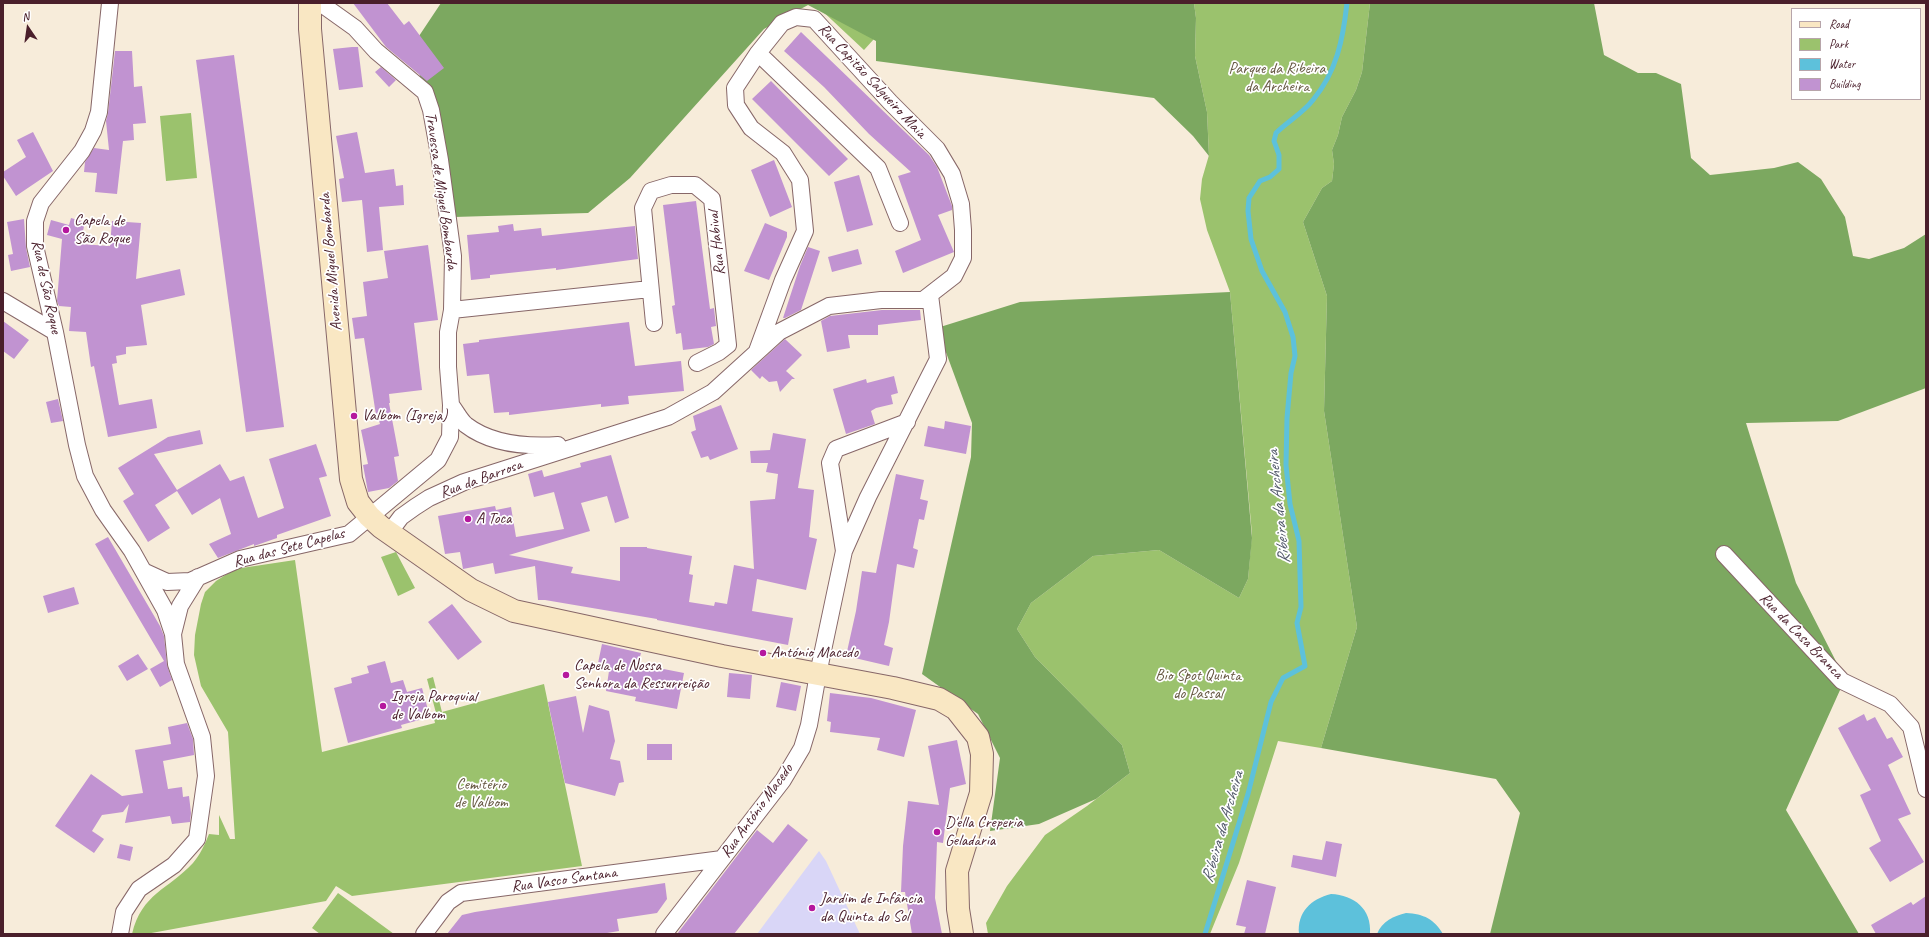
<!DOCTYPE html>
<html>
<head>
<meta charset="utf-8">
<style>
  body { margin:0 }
  #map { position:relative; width:1929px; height:937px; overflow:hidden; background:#f7ecda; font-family:Caveat,sans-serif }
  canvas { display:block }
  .frame { position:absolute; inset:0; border:4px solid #4a1f2b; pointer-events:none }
  .legend { position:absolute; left:1791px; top:8px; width:130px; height:92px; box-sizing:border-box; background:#fff; border:1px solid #b7a5aa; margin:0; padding:5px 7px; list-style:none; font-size:12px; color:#4a1f2b }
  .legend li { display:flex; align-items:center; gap:8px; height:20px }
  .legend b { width:20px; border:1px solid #b7a5aa }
  .north { position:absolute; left:8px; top:8px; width:40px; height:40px; -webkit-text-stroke:3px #fff; paint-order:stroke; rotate:347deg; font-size:11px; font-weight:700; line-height:16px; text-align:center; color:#4a1f2b }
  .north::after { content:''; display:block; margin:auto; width:14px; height:18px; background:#4a1f2b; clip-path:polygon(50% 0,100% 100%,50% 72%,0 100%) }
</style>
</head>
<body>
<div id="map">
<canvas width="1929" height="937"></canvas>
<div class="frame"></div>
<ul class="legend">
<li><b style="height:5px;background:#f9e7c3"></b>Road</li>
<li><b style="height:11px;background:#9bc26d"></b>Park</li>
<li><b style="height:11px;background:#5dc1db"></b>Water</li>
<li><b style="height:11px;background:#c193d1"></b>Building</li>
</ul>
<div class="north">N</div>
</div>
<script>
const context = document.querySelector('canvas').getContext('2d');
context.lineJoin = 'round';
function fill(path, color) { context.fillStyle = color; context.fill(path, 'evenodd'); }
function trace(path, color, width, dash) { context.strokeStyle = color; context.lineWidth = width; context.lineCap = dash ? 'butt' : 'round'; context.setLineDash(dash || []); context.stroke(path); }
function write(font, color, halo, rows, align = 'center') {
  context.font = font + ' Caveat,sans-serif'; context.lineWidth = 3.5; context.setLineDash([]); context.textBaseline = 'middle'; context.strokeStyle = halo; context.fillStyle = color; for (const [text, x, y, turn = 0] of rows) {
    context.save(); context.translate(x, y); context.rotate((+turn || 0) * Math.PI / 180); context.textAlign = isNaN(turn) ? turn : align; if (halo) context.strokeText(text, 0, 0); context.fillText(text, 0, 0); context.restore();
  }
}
const built = new Path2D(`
  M819,851L826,861L860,934H757Z`);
const green = new Path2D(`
  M819,3L894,17L864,50L817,6Z
  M1194,3H1370L1362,72L1356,90L1342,117L1338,135L1332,150L1334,164L1332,181L1322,188L1303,222L1327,296L1324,411L1357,627L1321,748L1278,741L1239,863L1210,934H988L986,923L1007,886L1045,835L1087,806L1130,773L1122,745L1035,657L1017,629L1031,603L1093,556L1159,550L1239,598L1248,579L1252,534L1230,292L1207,230L1200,199L1202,179L1209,155L1207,112L1195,56L1196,18Z
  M191,113L197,178L166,181L160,116Z
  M396,552L415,588L398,596L381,557Z
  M295,560L322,752L435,723L433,714L436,713L427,679L433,677L442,712L544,684L582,866L352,896L336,886L326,901L146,934H132C142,893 168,890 193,863C200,855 205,844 209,834L219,835V815L230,839H235L228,732L201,686L194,655L195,635L201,604L205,592L216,581L235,569Z
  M338,893L394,934H320L312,928Z`);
const forest = new Path2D(`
  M441,3H1194L1196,18L1195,56L1207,112L1209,156L1193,136L1154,98L876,61V41L808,5L764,29L630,178L588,213L454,217L417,64L415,42Z
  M1370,3H1594L1604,55L1638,73H1656L1681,84L1691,158L1710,175L1774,168L1798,162L1821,179L1845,217L1853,256L1869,259L1904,248L1926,234V388L1838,421L1746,423L1796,583L1845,679L1786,810L1859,934H1490L1520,813L1496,779L1321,748L1357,627L1324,411L1327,296L1303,222L1322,188L1332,181L1334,164L1332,150L1338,135L1342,117L1356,90L1362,72Z
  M1230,292L1252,538L1248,579L1239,598L1159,550L1093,556L1031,603L1017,629L1035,657L1122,745L1130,773L1096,799L1039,824L990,831L1000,758L978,714L922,674L971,457L972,423L937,328L1020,302Z`);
const water = new Path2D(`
  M1331,894C1354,895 1372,909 1370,934H1299C1297,912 1311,899 1331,894Z
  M1406,913C1424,914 1434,919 1443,934H1377C1382,921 1394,916 1406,913Z`);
const stream = new Path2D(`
  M1205,934L1248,794L1271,702L1283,678L1305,666L1297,623L1301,607L1299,541L1290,504L1286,465L1287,418L1291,373L1295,356L1293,337L1285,312L1262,271L1251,239L1248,211L1249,198L1260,181L1270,177L1279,169V155L1274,141L1276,133C1287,122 1303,113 1313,100C1337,71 1343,39 1347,3`);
const building = new Path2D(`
  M353,3H387L404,25L409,21L444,68L427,81L386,47Z
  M801,32L929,155L937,167L952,206V210L938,215L954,252L903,273L895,251L921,240L898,176L911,172L869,134L824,87L784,51Z
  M352,47H358L363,87L339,90L333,49Z
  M115,51H132L134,87L142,86L146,123L133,124L134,140L123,141L117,194L95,192L97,173L84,172L85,162L94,148L109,150L106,121L108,113Z
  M234,55L284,427L246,432L196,60Z
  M381,67L396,80L389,87L375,72Z
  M771,81L848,159L829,176L752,99Z
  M33,132L53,171L16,196L3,176V172L26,157L17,140Z
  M357,132L365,173L394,169L396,186L403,185L404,205L379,207L383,250L367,252L362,200L342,202L339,179L344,178L336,136Z
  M774,160L792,207L770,217L751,170Z
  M859,175L873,225L847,232L834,182Z
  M696,201L710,309L714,308L716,326L711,327L714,344L708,347L683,350L681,333L676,334L672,306L675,305L663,205Z
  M71,218L85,222L80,244L110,246L112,221L141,223L136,279L180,269L185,295L141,305L147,345L126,347V354L116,356L117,363L112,364L119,405L152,399L157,428L108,437L94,366L91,367L86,332L69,331L71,307L59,306L57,301L62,239L47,235L51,220L69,225Z
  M24,219L26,248L30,267L11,271L8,255L13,254L7,222Z
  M765,223L787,232V237L769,280L744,271Z
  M513,224L514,231L541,228L542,236L635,226L638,259L556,270V268L490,275V278L471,280L467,235L499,232L498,226Z
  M428,245L438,320L414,323L422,390L389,394L390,403H389L399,456L394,457L398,481L389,488L368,492L363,465L368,464L361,430L380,424L377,414L376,415L364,338L355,339L352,318L367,316L363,282L388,278L384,251Z
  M808,247L820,251L801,310L785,318H783L800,266Z
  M858,249L862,264L832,272L828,257Z
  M882,310H920L921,320L878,325V335H848L850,348L827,352L821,321L830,316Z
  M3,321L29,340L14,359L3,351Z
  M629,322L635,366L681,361L684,391L628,396L629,404L601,407V404L509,415V412L494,413L489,374L467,376L463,344L479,342V340Z
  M785,339L802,355L786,371L795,379H792L780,392L777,381L769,382L762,376L760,379L751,370Z
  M894,376L898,393L891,395L893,404L876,408L871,411L875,424L846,434L833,389L866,379L867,383Z
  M58,399L63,421L51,423L46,402Z
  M721,405L738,449L710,460L708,456L701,458L691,432L696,430L693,416Z
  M945,421L971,426L966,454L924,446L928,426L944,429Z
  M200,430L203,444L154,454L177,490L220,464L230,481L244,476L258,518L284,508L269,459L316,444L327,476L319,478L331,516L277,535V538L254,546V544L218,558L209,544L231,534L220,498L192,515L177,491L155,505L170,528L148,542L123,501L134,494L118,468L168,437Z
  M773,433L806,439L798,488L814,490L809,537L817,539L806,590L757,579L752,611L793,618L788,645L657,620V619L545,600H538L535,566L495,574L493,563L463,569L460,552L445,554L438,516L495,506L496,510L511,507L516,537L564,529L554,492L534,497L528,474L542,470L544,477L581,467L580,463L611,455L629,518L615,523L607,496L581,503L590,531L509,555L573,567L571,573L620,581V547H647V548L692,556L689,574L693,575L689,602L714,606L715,602L727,604L734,565L754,569L750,501L775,499L778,474L766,472L768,463H751L750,451L770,450Z
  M896,474L924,480L920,499L928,501L924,520L919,519L913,548L918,550L914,568L897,564L889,622L884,645L893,648L889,666L846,656L856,611L862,571L876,573Z
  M108,537L160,626L164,636L167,665L172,680L160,687L150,669L164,661L95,544Z
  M74,587L79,604L48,613L43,596Z
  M452,604L482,642L458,660L428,622Z
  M602,644L641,653L638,664L684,673L677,709L635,701L636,697L606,691L609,671L597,668Z
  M138,654L148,669L127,681L118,666Z
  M385,661L391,683L403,680L407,692L422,688L430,717L401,725L402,728L348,743L334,688L352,683L351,678L369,673L367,666Z
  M729,673L752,675L750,699L727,697Z
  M781,682L801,686L796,711L776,707Z
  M830,693L871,698L916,710L904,757L877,750L880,738L830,732L831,722L827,721Z
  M576,696L583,733L589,705L609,711L615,741L610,759L620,761L624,782L619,783L615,796L565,783L548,702Z
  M1864,714L1867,721L1875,717L1887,739L1892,737L1903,757L1888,765L1911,814L1898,819L1924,862L1890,882L1869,848L1881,841L1860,795L1871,790L1838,728Z
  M187,723L193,739L194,755L163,761L168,789L182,787L183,797L189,796L191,813L190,822L172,824L170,816L125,823L129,804L123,812L102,815L92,831L104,839L94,853L55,826L91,774L122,796L143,793L135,750L171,744L168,727Z
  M957,740L966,784L950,788L943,843L937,842L935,898L942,934H912L905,892H901L903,846L908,801L939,805L928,746Z
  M647,744H672V760H647Z
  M788,824L808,840L734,934H677L757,830L773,843Z
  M1326,841L1342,844L1336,877L1291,867L1293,855L1322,860Z
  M120,844L133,847L130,861L117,858Z
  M1247,880L1276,887L1265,934H1244L1246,927L1236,925Z
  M665,883L667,899L657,913L617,919L619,931L601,934H447L462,915L475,912Z
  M1926,896V934H1876L1871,925L1911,902L1913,905Z`);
const street = new Path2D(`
  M110,3L99,112L93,131L82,151L41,203L35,221V246L55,332L77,445L85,476L103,510L132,551L165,610L173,634
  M320,3L355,28L376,51L425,92L431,110L440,160L453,256L452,310L448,332V367L451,405
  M758,53L878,168L900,223
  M3,301L55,332
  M452,310L650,289
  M654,323L643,208L651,191L671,185H695L712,199L728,345L719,352L697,363
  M389,533L401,517L415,507L429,498L464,482L668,417L713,392L779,332L829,306L881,300H923L954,276L963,258V230L961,204L952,174L937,149L890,102L814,19L796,17L782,23L758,53L735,88L736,105L751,128L783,153L800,180L805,231L783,280L757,351
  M844,551L830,463L836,449L907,422
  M1724,554L1842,681L1890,704L1911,727L1926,789
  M143,571L167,582L190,581L240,559L349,534L438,460L450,437L451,405C456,411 460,420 466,425C492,445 527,447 558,445
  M120,934L124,912L139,889L174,865L197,839L206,776L202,737L176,664L173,634L180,606L198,577
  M424,934L448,902L461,893L722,859
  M664,934L783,780L802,748L809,725L818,674L844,551L868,497L938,359L930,295`);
const secondary = new Path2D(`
  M310,3V29L351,479L358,502L369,516L381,527L471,590L514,611L722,656L893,688L939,699L956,709L978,737L982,754L981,793L957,871L958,909L962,934`);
const markers = [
  [66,230,4,"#b5179e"],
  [354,416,4,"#b5179e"],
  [468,519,4,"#b5179e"],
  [763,653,4,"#b5179e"],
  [566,675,4,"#b5179e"],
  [383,706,4,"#b5179e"],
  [937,832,4,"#b5179e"],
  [812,908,4,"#b5179e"]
];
const parkNames = [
  ["Parque da Ribeira",1277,69],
  ["da Archeira",1277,87],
  ["Bio Spot Quinta",1198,676],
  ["do Passal",1198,694],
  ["Cemitério",481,785],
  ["de Valbom",481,803]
];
const streetNames = [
  ["Rua Capitão Salgueiro Maia",872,81,47],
  ["Travessa de Miguel Bombarda",441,191,82],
  ["Rua Habival",717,243,-96],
  ["Avenida Miguel Bombarda",331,262,-95],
  ["Rua de São Roque",46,287,78],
  ["Rua da Barrosa",481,479,-20],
  ["Rua das Sete Capelas",289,548,-15],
  ["Rua da Casa Branca",1801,636,46],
  ["Rua António Macedo",757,811,-54],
  ["Rua Vasco Santana",564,880,-8]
];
const poiNames = [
  ["Capela de",74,221],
  ["São Roque",74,239],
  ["Valbom (Igreja)",362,416],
  ["A Toca",476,519],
  ["António Macedo",771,653],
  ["Capela de Nossa",574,666],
  ["Senhora da Ressurreição",574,684],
  ["Igreja Paroquial",391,697],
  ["de Valbom",391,715],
  ["D'ella Creperia",945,823],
  ["Geladaria",945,841],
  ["Jardim de Infância",820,899],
  ["da Quinta do Sol",820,917]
];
const waterNames = [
  ["Ribeira da Archeira",1279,507,-96],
  ["Ribeira da Archeira",1223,827,-74]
];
fill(built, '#d9d6f7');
fill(green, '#9bc26d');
fill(forest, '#7ca860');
fill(water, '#5dc1db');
trace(stream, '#5dc1db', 5);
fill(building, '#c193d1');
trace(street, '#876768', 18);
trace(secondary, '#876768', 24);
trace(street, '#fff', 16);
trace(secondary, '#f9e7c3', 22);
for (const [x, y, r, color] of markers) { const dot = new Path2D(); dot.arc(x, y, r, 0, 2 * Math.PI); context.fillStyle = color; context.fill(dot); trace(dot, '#fff', 1.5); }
write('16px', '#665842', '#fff', parkNames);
write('16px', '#4a1f2b', '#fff', streetNames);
write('16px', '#4a1f2b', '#fff', poiNames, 'left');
write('italic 17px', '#515869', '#fff', waterNames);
</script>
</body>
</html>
